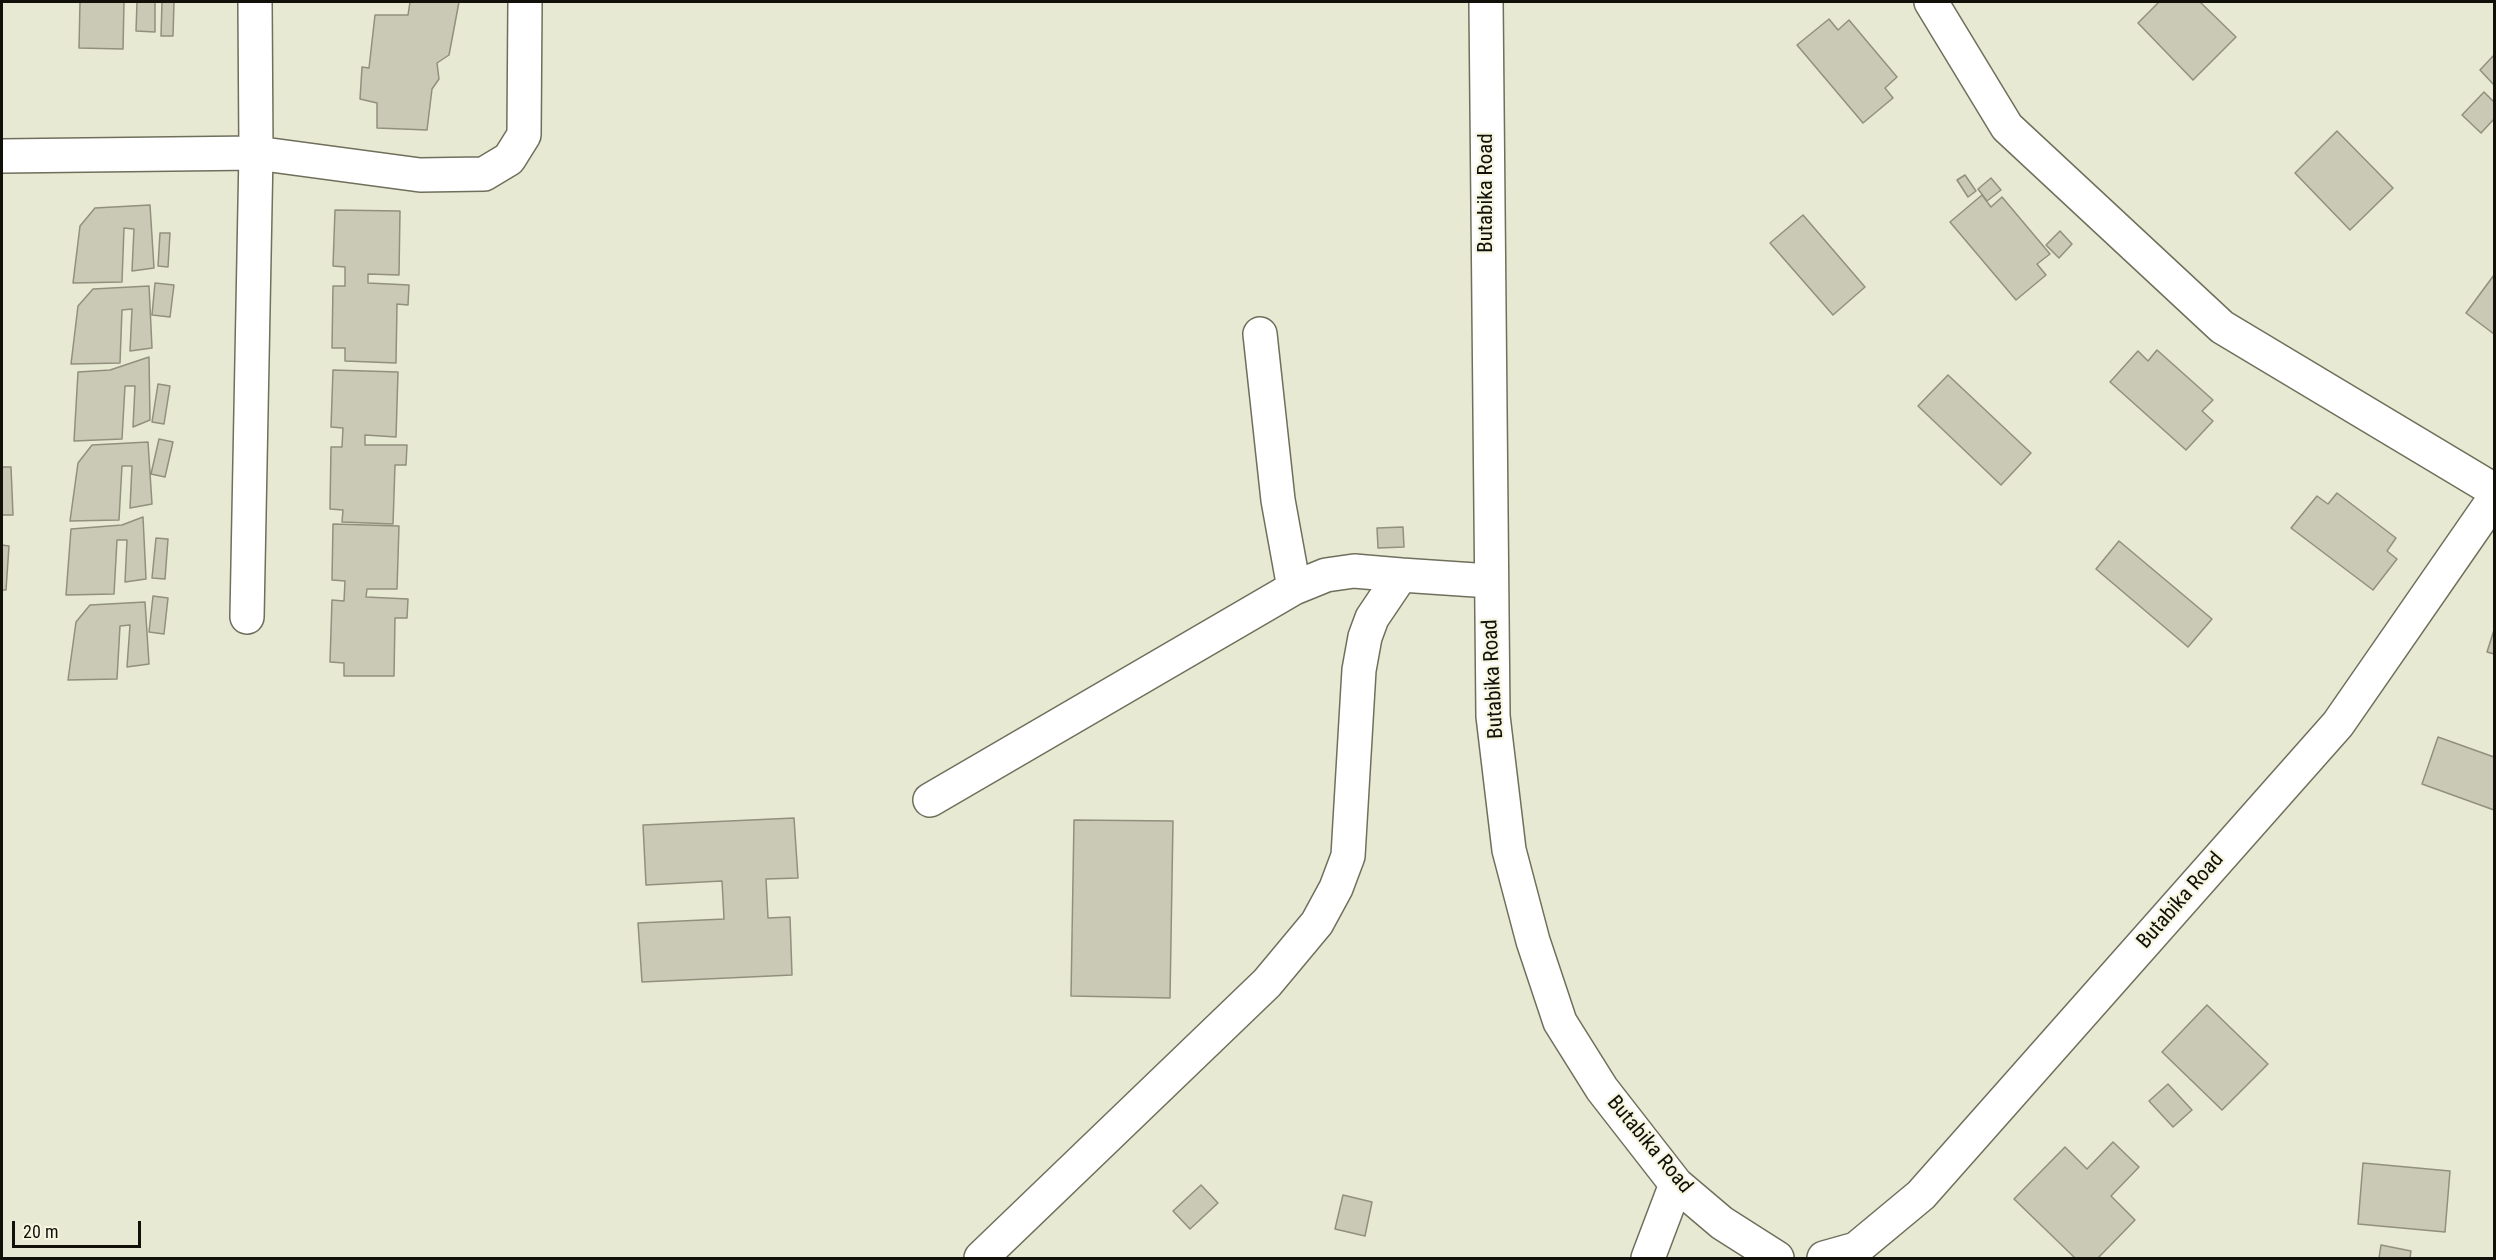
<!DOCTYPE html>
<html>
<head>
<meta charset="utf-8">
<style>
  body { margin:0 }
  #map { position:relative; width:2496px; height:1260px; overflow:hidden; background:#e8e9d3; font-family:"Roboto Condensed",sans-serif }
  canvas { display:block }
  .frame { position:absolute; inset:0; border:3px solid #11110a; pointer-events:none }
  .scale { position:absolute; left:12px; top:1221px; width:129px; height:27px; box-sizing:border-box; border:3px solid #11110a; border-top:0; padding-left:8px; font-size:18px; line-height:21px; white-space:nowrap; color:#11110a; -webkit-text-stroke:4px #f6f6e0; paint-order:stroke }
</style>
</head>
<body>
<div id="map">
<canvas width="2496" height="1260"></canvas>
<div class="frame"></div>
<div class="scale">20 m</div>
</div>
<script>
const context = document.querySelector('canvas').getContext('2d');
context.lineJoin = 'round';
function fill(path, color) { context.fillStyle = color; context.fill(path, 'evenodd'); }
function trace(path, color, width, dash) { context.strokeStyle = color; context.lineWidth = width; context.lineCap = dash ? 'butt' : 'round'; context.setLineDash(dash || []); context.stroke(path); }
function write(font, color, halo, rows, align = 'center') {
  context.font = font + ' "Roboto Condensed",sans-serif'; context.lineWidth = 4.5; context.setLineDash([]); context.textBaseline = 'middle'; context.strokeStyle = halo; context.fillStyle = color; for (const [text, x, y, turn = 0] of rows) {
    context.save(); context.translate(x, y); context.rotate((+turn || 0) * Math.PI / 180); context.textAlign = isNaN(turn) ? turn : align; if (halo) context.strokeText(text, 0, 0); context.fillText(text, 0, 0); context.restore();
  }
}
const building = new Path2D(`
  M80,2H124L123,49L79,48Z
  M137,2H155V32L136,31Z
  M162,2H174L173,36H161Z
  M410,2H459L449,55L437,63L439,79L432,89L427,130L377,128V103L360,99L362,67L369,68L375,15H408Z
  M2159,2H2200L2236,37L2193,80L2138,23Z
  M1829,19L1838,30L1849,20L1897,77L1885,88L1893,98L1863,123L1797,45Z
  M2494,55V85L2480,70Z
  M2484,92L2494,102V119L2481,133L2462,115Z
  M2337,131L2393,188L2350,230L2295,173Z
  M1965,175L1976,191L1968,197L1957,180Z
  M1991,178L2001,190L1987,201L1978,189Z
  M1982,195L1991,207L2002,197L2050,254L2037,264L2046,275L2016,300L1950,222Z
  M150,205L154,268L132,271L134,229L124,228L122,282L73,283L80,226L95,208Z
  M335,210L400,211L399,275L368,274V283L409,285L408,305L397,304L396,363L345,361V348H332L333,286H345V267L333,266Z
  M1803,215L1865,287L1833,315L1770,243Z
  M2060,231L2072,244L2059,258L2046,245Z
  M160,233H170L168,267L158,266Z
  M2494,275V334L2466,313Z
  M155,283L174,285L170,317L152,315Z
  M149,286L152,348L130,351L132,309L122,310L120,363L71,364L78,306L93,289Z
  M2157,350L2213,400L2202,411L2213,421L2186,450L2110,382L2138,351L2148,361Z
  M149,357L150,420L133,427L135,386H125L122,439L74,441L78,372L110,370Z
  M333,370L398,372L396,437L365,435V445H407L406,465H395L393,524L342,522L343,510L330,509L331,447H342L343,428L331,427Z
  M1948,375L2031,453L2001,485L1918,406Z
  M158,384L170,386L164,424L152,422Z
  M159,439L173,442L165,477L151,474Z
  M148,442L152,504L130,508L132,466H122L119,520L70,521L78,463L92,445Z
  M2,467H11L13,515H2Z
  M2337,493L2396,538L2387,551L2397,559L2373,590L2291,528L2317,496L2328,504Z
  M143,517L146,579L125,582L127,540H117L114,594L66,595L71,529L122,525Z
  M333,524L399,526L397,589H367L366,597L408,599L407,618H395L394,676H344V663L330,662L332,600L344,601L345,581L332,580Z
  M1403,527L1404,547L1378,548L1377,528Z
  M156,538L168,539L165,579L152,578Z
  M2119,541L2212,619L2188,647L2096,569Z
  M2,545L9,546L6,590H2Z
  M153,596L168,598L164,634L149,632Z
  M145,602L149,664L127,667L130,625L120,626L117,679L68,680L76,622L90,605Z
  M2494,630V654L2487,652Z
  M2438,737L2494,757V810L2422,784Z
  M794,818L798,878L766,879L768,918L790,917L792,975L642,982L638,923L724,919L722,881L646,885L643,825Z
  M1074,820L1173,821L1170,998L1071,996Z
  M2207,1005L2268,1064L2222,1110L2162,1052Z
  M2168,1084L2192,1110L2173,1127L2149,1101Z
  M2113,1142L2139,1167L2111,1196L2135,1220L2098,1258H2075L2014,1199L2065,1147L2087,1169Z
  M2363,1163L2450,1171L2445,1232L2358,1224Z
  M1201,1185L1218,1203L1190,1229L1173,1211Z
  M1343,1195L1372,1202L1365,1236L1335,1229Z
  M2381,1245L2411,1251L2410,1258H2379Z`);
const minor = new Path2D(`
  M1486,2L1493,716L1509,850L1533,941L1560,1022L1602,1089L1676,1184L1722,1223L1777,1258
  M1931,2L2007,127L2222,327L2494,490
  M2,156L256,153L420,175L484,174L509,159L524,135L525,2
  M1260,334L1278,500L1294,588
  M247,617L256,153L255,2
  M930,800L1294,588L1326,575L1354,571L1401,575
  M981,1258L1267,983L1317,923L1336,888L1348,856L1359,670L1365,637L1372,618L1401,575L1490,581
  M1648,1258L1676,1184
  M1824,1258L1856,1249L1921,1195L2338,724L2494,499`);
const streetNames = [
  ["Butabika Road",1487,193,-90],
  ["Butabika Road",1494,679,-93],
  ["Butabika Road",2181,901,-49],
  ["Butabika Road",1649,1145,50]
];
fill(building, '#c9c9b5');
trace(building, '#90907d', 1.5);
trace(minor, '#6f6f5c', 36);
trace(minor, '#fff', 33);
write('21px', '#11110a', '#f6f6e0', streetNames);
</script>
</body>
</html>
